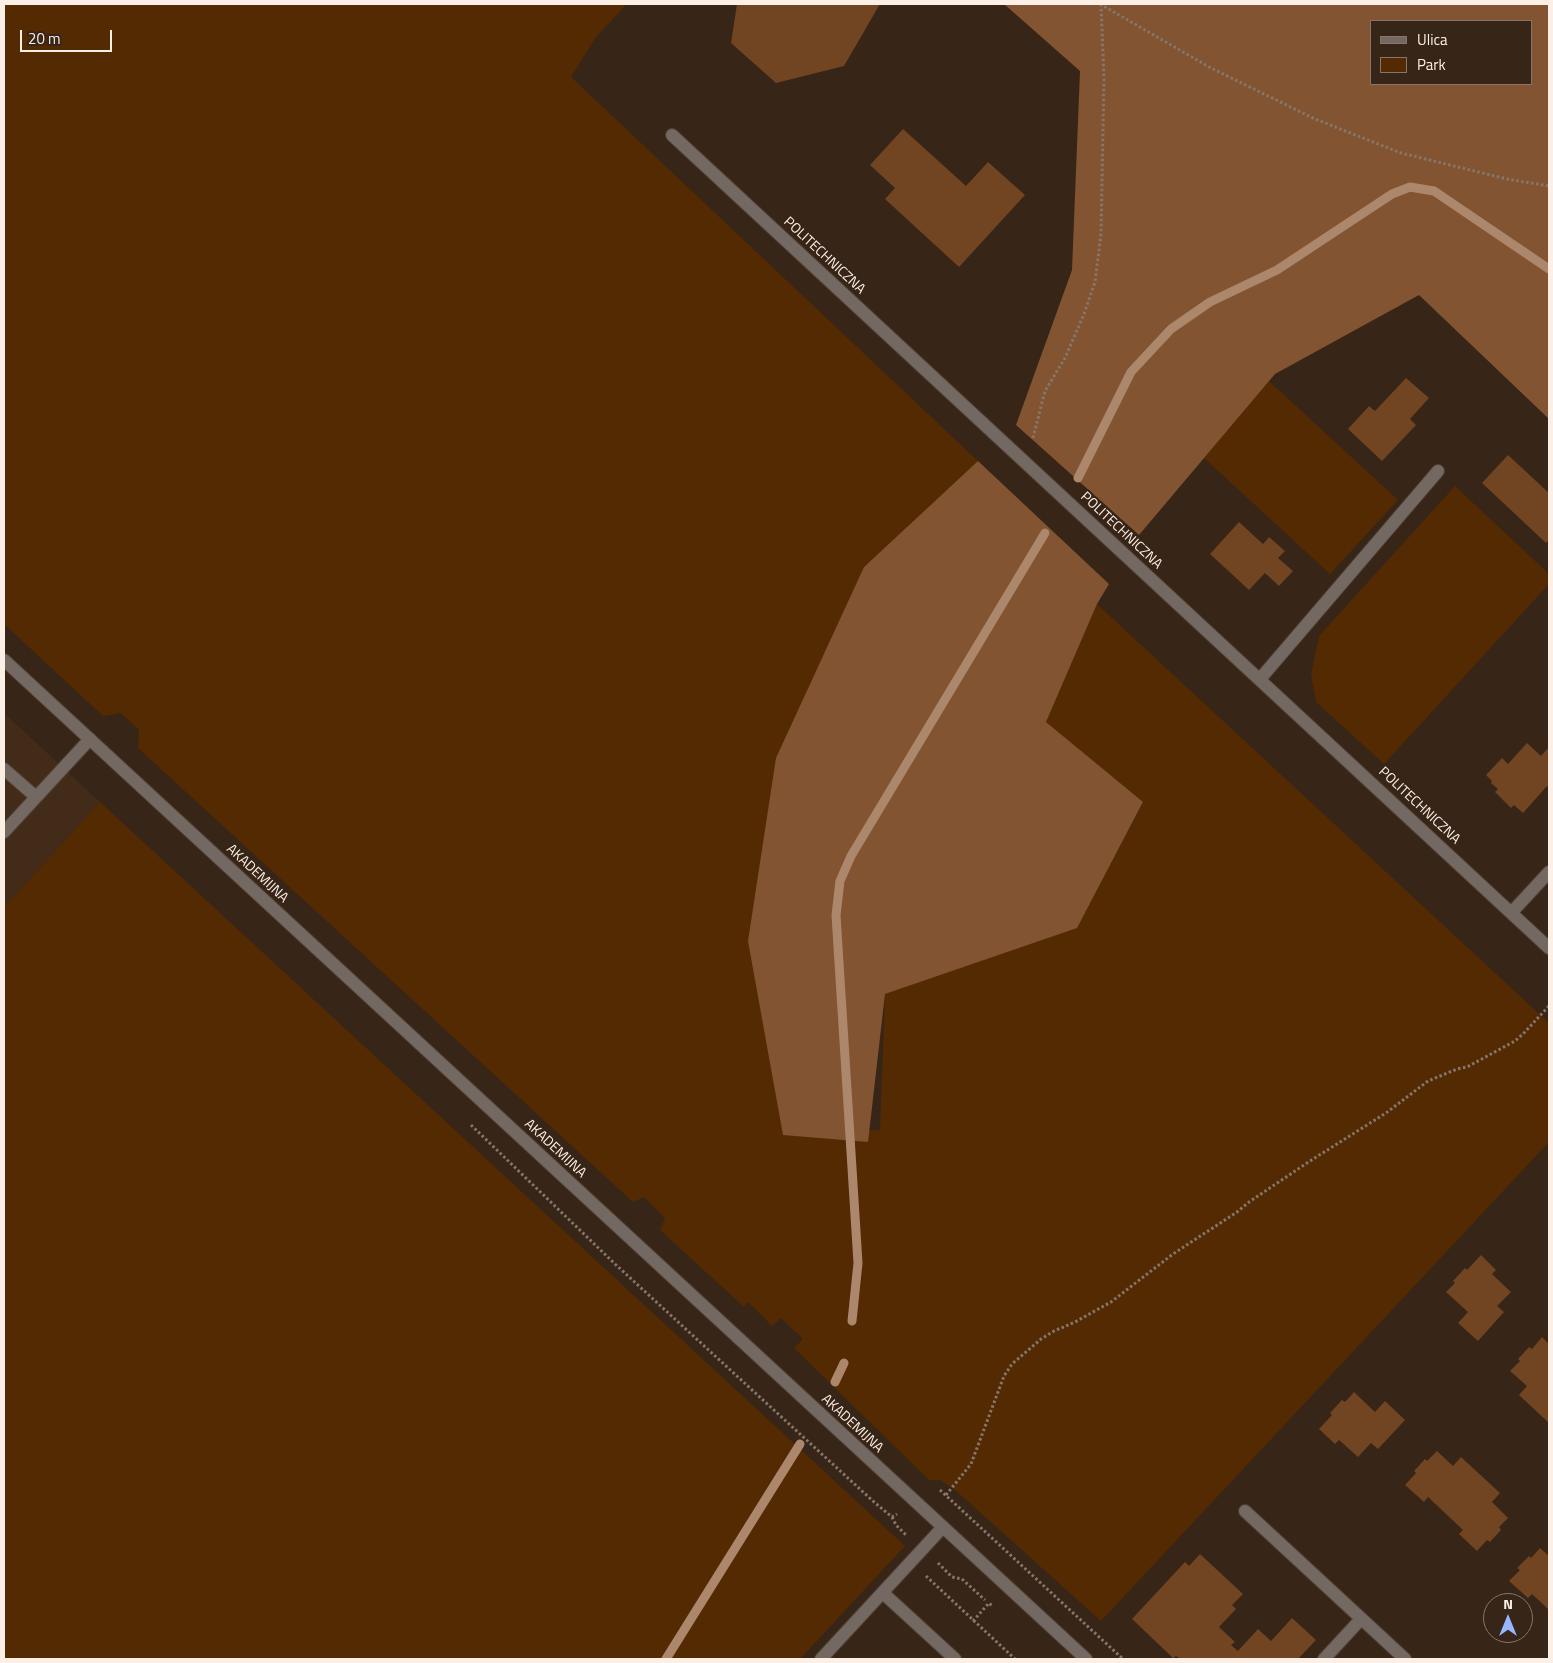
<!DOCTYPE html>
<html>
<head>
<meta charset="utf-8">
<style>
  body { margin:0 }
  #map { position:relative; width:1553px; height:1663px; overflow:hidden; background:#372517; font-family:"Titillium Web",sans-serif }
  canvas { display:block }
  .frame { position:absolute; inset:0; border:5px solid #fcefe6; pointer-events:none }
  .legend { position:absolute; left:1370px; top:20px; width:162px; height:65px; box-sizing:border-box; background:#372517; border:1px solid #86766a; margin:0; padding:6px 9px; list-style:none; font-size:15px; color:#fcefe6 }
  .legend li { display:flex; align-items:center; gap:10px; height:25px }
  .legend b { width:25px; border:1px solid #86766a }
  .north { position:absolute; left:1483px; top:1593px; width:50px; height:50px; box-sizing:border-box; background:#372517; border:1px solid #86766a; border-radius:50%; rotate:0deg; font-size:14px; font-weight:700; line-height:20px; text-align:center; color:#fcefe6 }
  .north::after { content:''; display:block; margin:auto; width:18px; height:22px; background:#98b6fd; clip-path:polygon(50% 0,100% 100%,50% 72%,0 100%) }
  .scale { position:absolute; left:20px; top:30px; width:92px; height:22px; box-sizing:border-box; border:2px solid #fcefe6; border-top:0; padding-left:6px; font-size:15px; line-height:18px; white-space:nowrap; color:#fcefe6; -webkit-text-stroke:4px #372517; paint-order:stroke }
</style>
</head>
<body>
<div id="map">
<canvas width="1553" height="1663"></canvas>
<div class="frame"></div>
<ul class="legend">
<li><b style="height:6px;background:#736962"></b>Ulica</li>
<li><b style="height:14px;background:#542a03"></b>Park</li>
</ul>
<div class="north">N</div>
<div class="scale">20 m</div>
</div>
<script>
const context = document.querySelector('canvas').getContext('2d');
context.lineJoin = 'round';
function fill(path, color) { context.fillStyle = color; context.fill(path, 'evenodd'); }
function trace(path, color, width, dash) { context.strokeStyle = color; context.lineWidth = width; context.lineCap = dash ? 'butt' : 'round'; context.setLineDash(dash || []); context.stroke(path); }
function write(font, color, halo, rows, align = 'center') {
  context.font = font + ' "Titillium Web",sans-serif'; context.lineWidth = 4; context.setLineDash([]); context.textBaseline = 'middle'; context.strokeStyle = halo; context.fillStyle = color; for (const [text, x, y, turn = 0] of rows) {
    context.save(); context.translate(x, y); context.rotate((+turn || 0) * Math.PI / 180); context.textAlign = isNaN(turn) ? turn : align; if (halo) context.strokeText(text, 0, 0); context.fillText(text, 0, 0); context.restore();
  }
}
const built = new Path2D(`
  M4,713L100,802L4,907Z`);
const green = new Path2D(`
  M4,4H627L596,37L571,77L978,461L864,567L783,1135L880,1130L885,994L1077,927L1143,803L1046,722L1097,604L1549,1023V1142L1101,1621L954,1489L940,1480H929L794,1348L803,1339L781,1318L772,1326L748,1302L744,1307L660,1230L665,1218L644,1197L633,1202L138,748L139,730L121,713L103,716L4,624Z
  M1269,381L1398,500L1330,574L1204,458Z
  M1455,486L1549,574V584L1384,764L1316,702L1311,674L1319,636Z
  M100,802L905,1546L800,1659H4V907Z`);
const forest = new Path2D(`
  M1004,4H1549V419L1419,295L1275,374L1139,535L1016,425L1072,270L1080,71ZM1372,21H1532V84H1372Z
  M978,461L1109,584L1097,604L1046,722L1143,802L1077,928L885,994L868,1142L783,1135L748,941L776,758L864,567Z`);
const stream = new Path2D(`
  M1078,478L1131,372L1171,329L1210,302L1277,270L1392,194L1410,187L1434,191L1549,269
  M852,1321L858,1263L836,915L840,881L851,856L1045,533
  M835,1382L844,1363
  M666,1659L800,1444`);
const building = new Path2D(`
  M737,4H880L844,66L776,83L731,43Z
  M903,129L966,186L988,162L1025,195L959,267L885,199L895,188L870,165Z
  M1406,378L1429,398L1410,419L1416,425L1382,461L1348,429L1369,406L1375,411Z
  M1508,455L1549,493V540L1546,543L1482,483Z
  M1239,522L1263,544L1269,537L1285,551L1278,558L1293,571L1279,586L1265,573L1249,590L1210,554Z
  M1527,743L1541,756L1549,747V788L1547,786L1523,813L1514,805L1511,808L1495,792L1498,789L1491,783L1492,781L1486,775L1502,758L1508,764Z
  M1481,1255L1496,1270L1492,1274L1511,1292L1497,1306L1504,1312L1478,1341L1458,1323L1468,1312L1446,1292L1455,1283L1453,1281L1465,1268L1467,1270Z
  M1542,1337L1549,1344V1423L1519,1395L1527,1386L1510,1371L1520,1361L1518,1359L1529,1347L1532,1349Z
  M1354,1392L1375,1412L1385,1401L1405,1420L1378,1449L1371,1443L1358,1457L1339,1440L1335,1444L1319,1429L1332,1415L1330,1413L1342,1400L1345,1402Z
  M1437,1451L1453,1466L1461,1457L1500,1493L1492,1502L1508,1518L1499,1527L1501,1530L1490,1542L1487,1540L1477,1551L1459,1534L1463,1530L1445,1513L1428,1497L1424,1502L1405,1485L1416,1473L1414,1471L1425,1459L1427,1461Z
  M1540,1548L1549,1556V1610L1532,1594L1528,1598L1509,1581L1520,1570L1517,1568L1529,1556L1531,1558Z
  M1200,1554L1243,1594L1232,1605L1236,1609L1219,1627L1235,1642L1231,1645L1238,1651L1258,1629L1271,1641L1292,1618L1316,1640L1298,1659H1181L1176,1656L1172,1659V1657L1132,1619L1185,1562L1189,1566Z`);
const path = new Path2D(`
  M1100,4L1211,68L1315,119L1401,153L1507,179L1549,186
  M1033,438L1045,391L1065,358L1084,314L1095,282L1101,234L1104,78L1101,5
  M471,1125L615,1264L874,1502L892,1517L897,1514
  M940,1490L1123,1659
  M946,1495L971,1464L1004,1376L1012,1364L1041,1339L1054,1331L1075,1322L1111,1302L1173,1254L1237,1212L1249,1202L1310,1161L1386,1113L1428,1081L1457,1069L1467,1067L1515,1041L1523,1034L1549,1006
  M892,1517L896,1525L907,1536
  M938,1563L952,1577L962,1579L985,1600
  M926,1576L1015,1659
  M973,1621L989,1603L992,1606`);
const lane = new Path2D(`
  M1260,679L1438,471
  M4,769L36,797
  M4,832L90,739
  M1512,912L1549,872
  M1245,1511L1405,1659
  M883,1593L955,1659
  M821,1659L943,1527
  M1324,1659L1361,1619`);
const street = new Path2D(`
  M672,135L1549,948
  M4,660L1086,1659`);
const streetNames = [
  ["POLITECHNICZNA",824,256,43],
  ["POLITECHNICZNA",1121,531,43],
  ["POLITECHNICZNA",1419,806,43],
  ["AKADEMIJNA",257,874,43],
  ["AKADEMIJNA",555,1149,43],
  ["AKADEMIJNA",852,1424,43]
];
fill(built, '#432b19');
fill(green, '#542a03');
fill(forest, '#825431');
trace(stream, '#ac876c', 9);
fill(building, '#714422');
trace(lane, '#534134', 14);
trace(street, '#534134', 14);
trace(path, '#86766b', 3, [2.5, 2.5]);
trace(lane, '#736962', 12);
trace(street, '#736962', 12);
write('14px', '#fcefe6', '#372517', streetNames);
</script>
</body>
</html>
